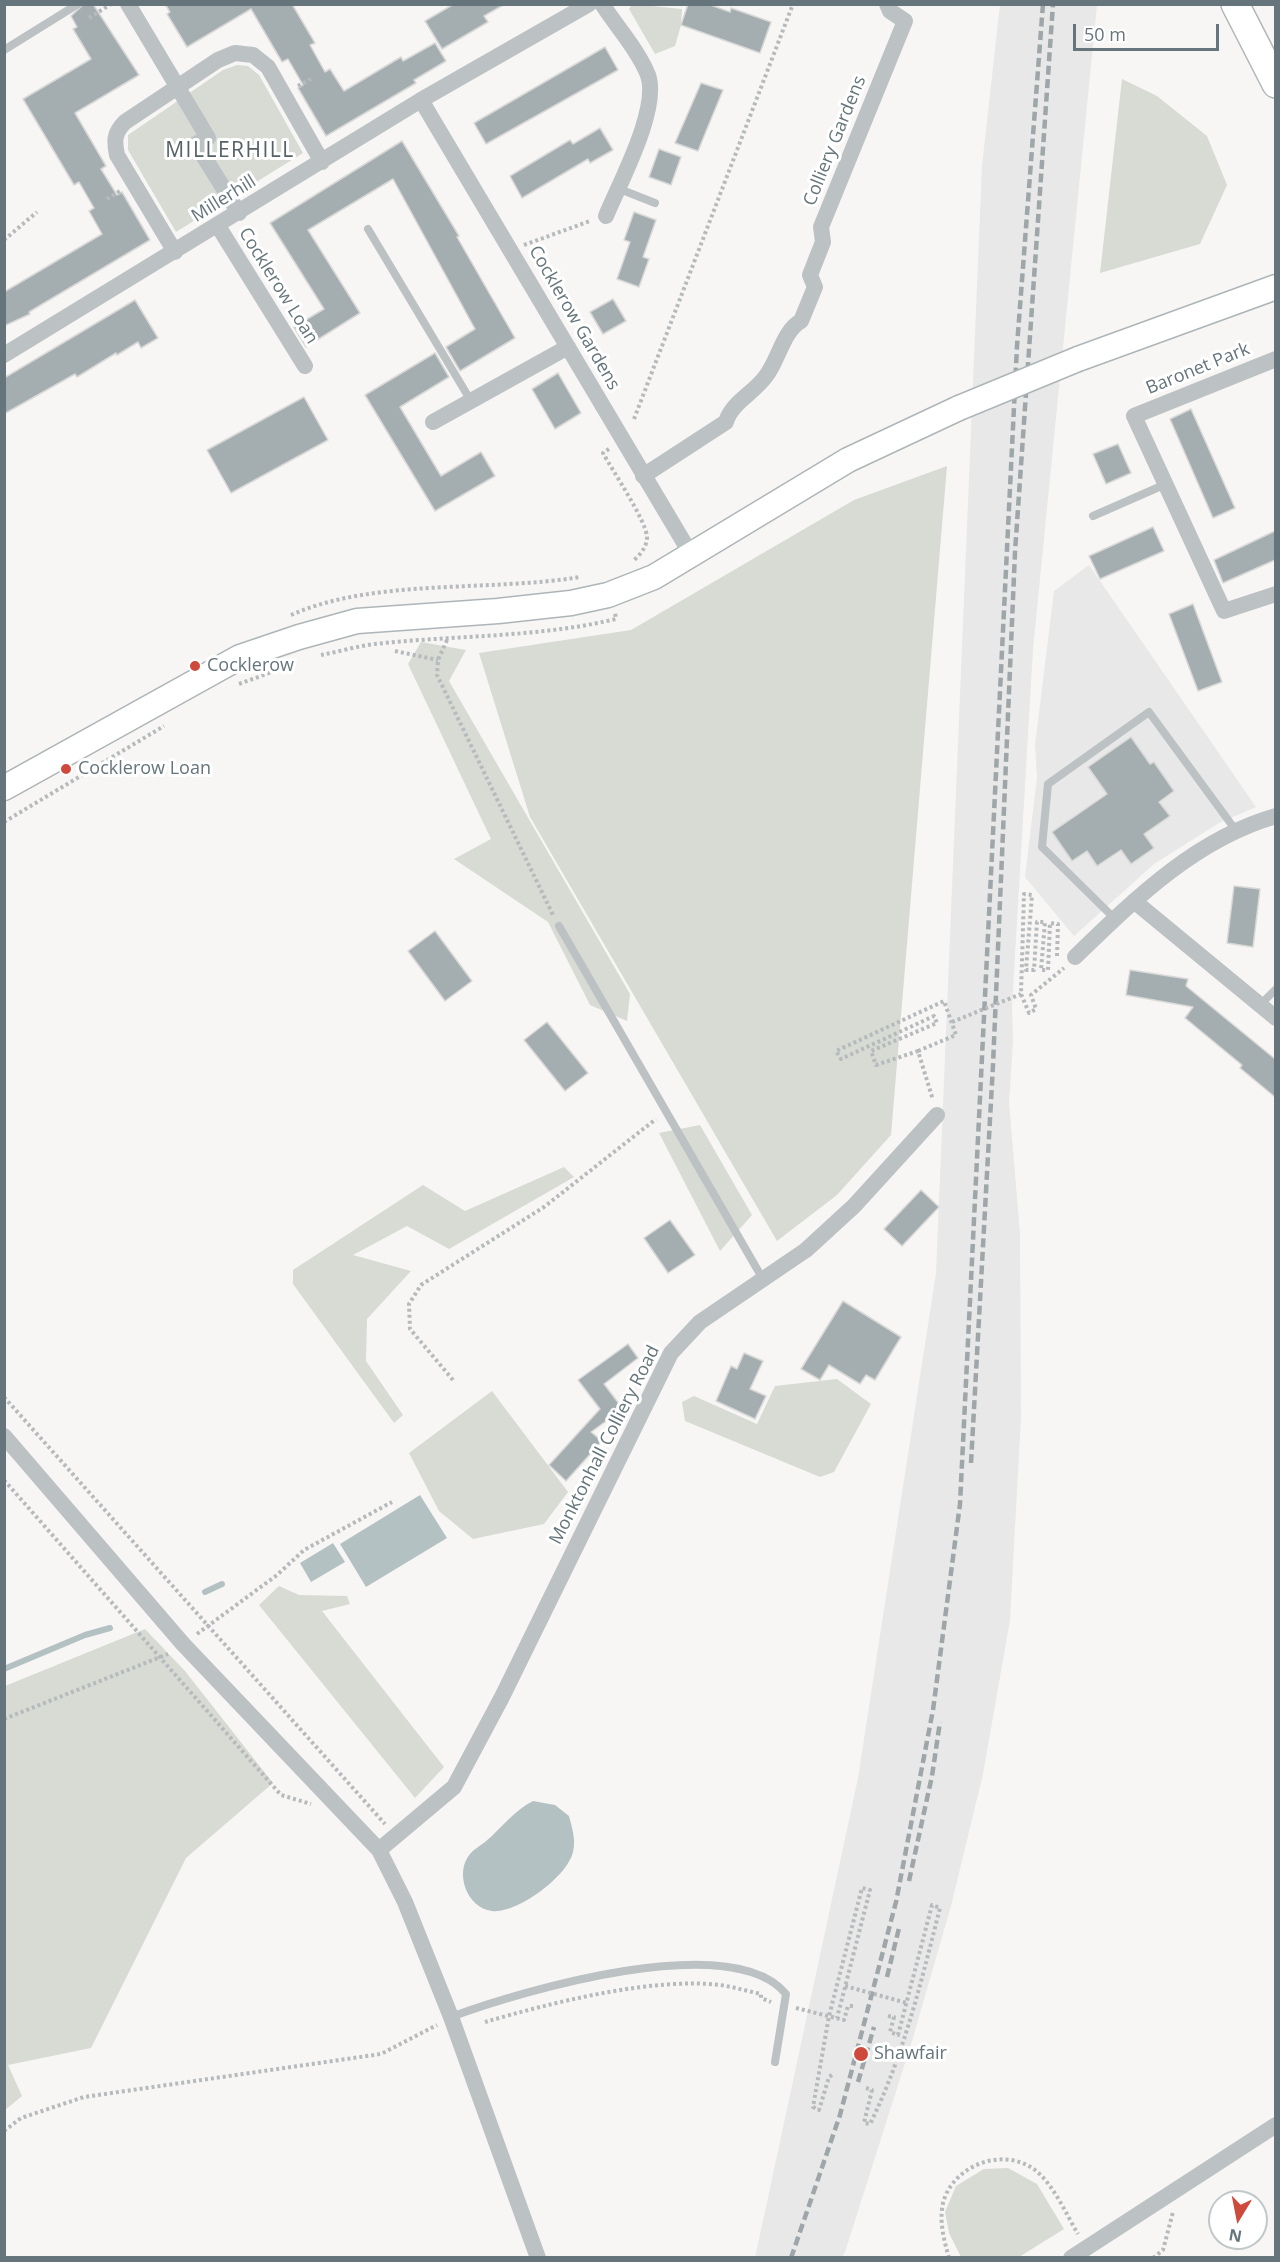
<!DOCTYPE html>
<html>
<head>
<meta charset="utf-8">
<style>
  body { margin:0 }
  #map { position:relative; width:1280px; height:2262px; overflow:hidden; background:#f7f6f4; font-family:"Open Sans",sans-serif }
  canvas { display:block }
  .frame { position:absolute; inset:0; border:6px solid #65757b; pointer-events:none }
  .north { position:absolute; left:1208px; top:2190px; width:60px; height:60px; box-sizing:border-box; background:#fff; border:2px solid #c1c8ca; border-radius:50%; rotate:190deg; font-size:16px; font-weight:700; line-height:24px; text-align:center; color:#65757b }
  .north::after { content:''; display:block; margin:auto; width:21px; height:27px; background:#ce4a3c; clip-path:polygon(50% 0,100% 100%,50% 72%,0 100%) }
  .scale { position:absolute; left:1073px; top:24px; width:146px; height:27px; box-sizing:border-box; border:3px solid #65757b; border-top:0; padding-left:8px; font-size:18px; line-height:21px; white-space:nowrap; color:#65757b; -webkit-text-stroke:4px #fff; paint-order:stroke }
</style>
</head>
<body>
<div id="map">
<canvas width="1280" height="2262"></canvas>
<div class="frame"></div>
<div class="north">N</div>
<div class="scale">50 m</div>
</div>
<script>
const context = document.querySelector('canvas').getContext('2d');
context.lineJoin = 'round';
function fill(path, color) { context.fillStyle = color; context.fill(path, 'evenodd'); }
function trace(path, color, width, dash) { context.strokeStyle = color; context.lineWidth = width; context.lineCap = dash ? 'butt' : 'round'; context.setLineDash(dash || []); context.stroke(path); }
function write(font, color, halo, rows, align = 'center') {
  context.font = font + ' "Open Sans",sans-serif'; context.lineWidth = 6; context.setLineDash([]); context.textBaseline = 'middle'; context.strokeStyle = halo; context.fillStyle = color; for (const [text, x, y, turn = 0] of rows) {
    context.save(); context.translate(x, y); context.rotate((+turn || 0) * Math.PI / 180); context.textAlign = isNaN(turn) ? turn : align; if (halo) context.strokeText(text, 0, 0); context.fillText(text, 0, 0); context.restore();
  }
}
const built = new Path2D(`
  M1000,5H1097L1033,649L1012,1007L1013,1042L1009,1102L1020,1234L1021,1417L1010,1620L983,1774L951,1906L912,2041L845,2252L842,2257L755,2258L858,1778L936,1273L982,166Z
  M1089,565L1256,807L1219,823L1154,864L1074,936L1025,877L1037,777L1035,745L1054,591Z`);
const green = new Path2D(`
  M632,4L682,9L681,25L675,46L655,54L629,9Z
  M237,65L248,66L259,75L303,153L176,232L128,150V135L223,70Z
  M1122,79L1157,96L1207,136L1227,185L1200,244L1100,273Z
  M947,466L891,1135L837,1195L777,1241L530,817L479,653L631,630L854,500Z
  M421,642L466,650L449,681L630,994L627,1021L590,1005L548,922L454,859L491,839L408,664Z
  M700,1125L752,1215L720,1251L659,1133Z
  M564,1167L574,1177L449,1249L407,1226L353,1255L411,1271L367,1319L366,1361L403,1415L394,1423L293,1284V1270L423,1185L465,1211Z
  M837,1379L871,1404L834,1472L820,1477L685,1421L682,1402L694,1396L757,1424L775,1386Z
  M492,1391L568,1492L544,1524L473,1539L439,1511L409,1453Z
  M279,1586L299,1595L347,1596L350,1604L322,1611L444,1767L415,1798L259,1605Z
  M145,1629L185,1671L273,1783L186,1858L91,2048L8,2065L22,2096L5,2110V1686Z
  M1008,2168L1037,2184L1064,2229L1019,2257H961L949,2233L945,2212L956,2186L984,2169Z`);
const water = new Path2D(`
  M420,1495L447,1538L366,1587L340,1544Z
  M333,1543L345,1562L311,1582L300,1563Z
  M533,1801L555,1805L569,1816C572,1828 576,1839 573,1852C567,1877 517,1914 492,1911C467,1908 454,1873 470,1854C474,1849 480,1846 485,1842C502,1828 513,1811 533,1801Z`);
const stream = new Path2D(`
  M205,1592L222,1584
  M4,1669L85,1635L110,1628`);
const building = new Path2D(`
  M84,4H93L139,75L75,113L106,166L101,169L117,195L122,192L150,240L29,312L30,314L4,326V292L102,234L89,211L94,208L79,182L74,185L23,99L91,59L73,29L77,27L71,16Z
  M165,4H292L315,43L310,45L325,72L330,69L344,91L401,57L403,61L435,43L446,61L414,80L416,83L326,136L298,88L303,85L288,59L282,62L251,9L187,47L167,14L170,12Z
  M454,4H505L484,16L488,22L442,49L425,21Z
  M688,4H708L730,12L731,8L771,22L760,53L681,25Z
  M605,47L618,70L486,144L474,123Z
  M701,83L723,90L698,151L675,143Z
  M600,128L613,150L590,163L588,159L522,198L510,176L570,140L573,144Z
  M402,141L459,236L457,237L515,338L460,371L446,347L475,329L393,179L308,230L360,313L306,347L294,327L324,309L270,223Z
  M659,149L681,157L671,185L649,177Z
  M634,212L656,220L643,257L649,259L639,287L617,279L630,242L624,240Z
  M613,299L626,321L603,334L590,312Z
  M135,300L158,338L141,348L138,342L117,355L116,353L77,377L75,374L4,414V378Z
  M435,353L449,377L400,407L441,476L481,452L495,476L435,511L365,395Z
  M558,373L581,413L555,429L532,389Z
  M304,397L328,440L231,493L207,450Z
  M1191,409L1235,508L1213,518L1170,419Z
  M1118,444L1131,473L1106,484L1093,454Z
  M1153,527L1164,551L1100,579L1089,556Z
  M1275,531V560L1223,583L1214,560Z
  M1193,604L1222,682L1198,691L1169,614Z
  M1131,737L1150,764L1154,762L1174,791L1159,802L1170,816L1144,834L1154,848L1131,864L1121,850L1097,866L1087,851L1072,861L1052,832L1107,794L1088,767Z
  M1234,886L1260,889L1253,947L1227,943Z
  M435,931L472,981L445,1001L408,951Z
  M1130,970L1188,979L1186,986L1275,1059V1097L1240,1068L1242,1065L1185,1018L1193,1007L1126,995Z
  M547,1022L588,1073L565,1091L524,1040Z
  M921,1190L939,1207L902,1246L884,1229Z
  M670,1220L695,1255L668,1273L644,1238Z
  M843,1301L901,1337L875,1380L866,1375L860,1384L829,1365L820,1380L801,1369Z
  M628,1344L638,1358L604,1384L623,1409L591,1432L602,1441L566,1481L549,1465L600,1409L578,1380Z
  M744,1353L763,1361L750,1389L766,1396L755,1419L716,1401L731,1366L737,1369Z`);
const path = new Path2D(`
  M89,18L111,4
  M298,86L311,79
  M107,199L120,191
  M4,240L37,212
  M524,245L590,221
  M634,419L793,4
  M609,449L603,453C612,470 646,520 647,537C647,547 640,555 633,561
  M291,615C374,578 490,592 580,577
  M447,640L438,660L437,675L553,915
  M395,651L438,660
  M321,655C338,652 357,646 375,644C456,635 536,638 616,619L615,613
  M239,684L288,666
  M4,822L164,726
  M1057,956L1058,924L1050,923L1048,970H1041L1045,922H1037L1034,970H1026L1032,895L1024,894L1021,994L1029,1013L1036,1009L1031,995L1064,968
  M918,1051L956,1035L944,1001L836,1051L841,1059L934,1016L937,1023L871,1051L876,1065L918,1051L933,1100
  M453,1380L410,1329L409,1304L421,1285L544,1207L656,1119
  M4,1397L385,1824
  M4,1480L281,1795L311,1804
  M197,1634L277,1575L304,1550L392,1502
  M4,1719L168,1654
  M796,2008L844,2020L848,2006H854
  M485,2022C551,2003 651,1977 720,1985C734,1987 747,1991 761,1994V1998L771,2002
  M832,2075L829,2077L819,2110L813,2107L829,2016L862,1888L870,1890L837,2018
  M866,2088L872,2090L864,2123L870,2124C904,2055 921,1982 940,1908L932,1905L898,2035L890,2032L894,2017L887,2016
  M4,2131L21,2118L84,2097L381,2054L437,2025
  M949,2258C944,2240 939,2222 943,2203C953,2165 1003,2146 1035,2170C1054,2185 1066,2214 1078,2234
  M1153,2258L1163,2250L1173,2212`);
const lane = new Path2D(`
  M4,50L78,4
  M617,188L655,203
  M368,229L471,401
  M1093,516L1166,484
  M1115,919L1042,847L1048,784L1149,712L1237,832
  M559,926L764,1281
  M1260,1005L1276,989
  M451,2017C521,1991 732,1928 786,1994L775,2062`);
const street = new Path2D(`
  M128,4L208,138L196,144L239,213
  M602,4C617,27 638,50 648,75C660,109 619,184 606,216
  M421,100L692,556
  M218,226L305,366
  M175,252L117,155C114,141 114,133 125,122L218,60L235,53L253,55L268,67L322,162
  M4,355L421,100L589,4
  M1276,359L1134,416L1224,611L1276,594
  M433,422L568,347
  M643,476L726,422C731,403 754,393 766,376C779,359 783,331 801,321L815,287L810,275L823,242L821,227L905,21L890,11L887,4
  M1134,901L1276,1018
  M1075,957C1134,900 1195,839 1276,816
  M4,1436L183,1644L379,1850L405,1902L451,2017L538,2258
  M379,1850L454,1787L502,1697L671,1353L700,1322L806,1250L854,1206L937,1115
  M1071,2258L1276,2125`);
const secondary = new Path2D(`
  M1078,359L1276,287
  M4,788L240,657L299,637L357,621L498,611L571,603L608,595L654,577L848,460L959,408`);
const primary = new Path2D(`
  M1235,4L1276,84`);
const rail = new Path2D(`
  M971,1463L993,1065L1015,552L1053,4
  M909,1881L932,1776L940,1722
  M887,1977L899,1928
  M858,2082L874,2027
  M791,2258L840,2115L896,1902L933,1710L960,1504L1017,346L1043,4`);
const pathBridge = new Path2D(`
  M952,1022L1021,994
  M845,1986L907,2003`);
const secondaryBridge = new Path2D(`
  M959,408L1078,359`);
const markers = [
  [195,666,6,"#ce4a3c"],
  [66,769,6,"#ce4a3c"],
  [861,2054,8,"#ce4a3c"]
];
const streetNames = [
  ["Colliery Gardens",835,141,-68],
  ["Millerhill",224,199,-32],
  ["Cocklerow Loan",278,286,58],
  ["Cocklerow Gardens",574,318,60],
  ["Baronet Park",1198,369,-22],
  ["Monktonhall Colliery Road",605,1445,-63]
];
const poiNames = [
  ["Cocklerow",207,666],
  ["Cocklerow Loan",78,769],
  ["Shawfair",874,2054]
];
const quarterNames = [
  ["MILLERHILL",230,151]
];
fill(built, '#e7e8e7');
fill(green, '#d7dbd4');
fill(water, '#b4c1c3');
trace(stream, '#b4c1c3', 6);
fill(building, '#a4adb0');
trace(building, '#d8d8d7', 1.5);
trace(secondary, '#aeb5b8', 27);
trace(primary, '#b0b5b7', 30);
trace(path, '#b6babc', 4, [3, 3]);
trace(lane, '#bcc1c3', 8);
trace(street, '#bcc1c3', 16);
trace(secondary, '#fff', 24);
trace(primary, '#fff', 27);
trace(rail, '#9ea6a9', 4.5, [9, 4.5]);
trace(secondaryBridge, '#aeb5b8', 27, []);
trace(pathBridge, '#b6babc', 4, [3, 3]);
trace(secondaryBridge, '#fff', 24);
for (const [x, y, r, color] of markers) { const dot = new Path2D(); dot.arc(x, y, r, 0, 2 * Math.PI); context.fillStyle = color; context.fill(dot); trace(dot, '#fff', 2); }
write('18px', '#65757b', '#fff', streetNames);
write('18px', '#65757b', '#fff', poiNames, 'left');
context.letterSpacing = '1.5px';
write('21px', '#566267', '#fff', quarterNames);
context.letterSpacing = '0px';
</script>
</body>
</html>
